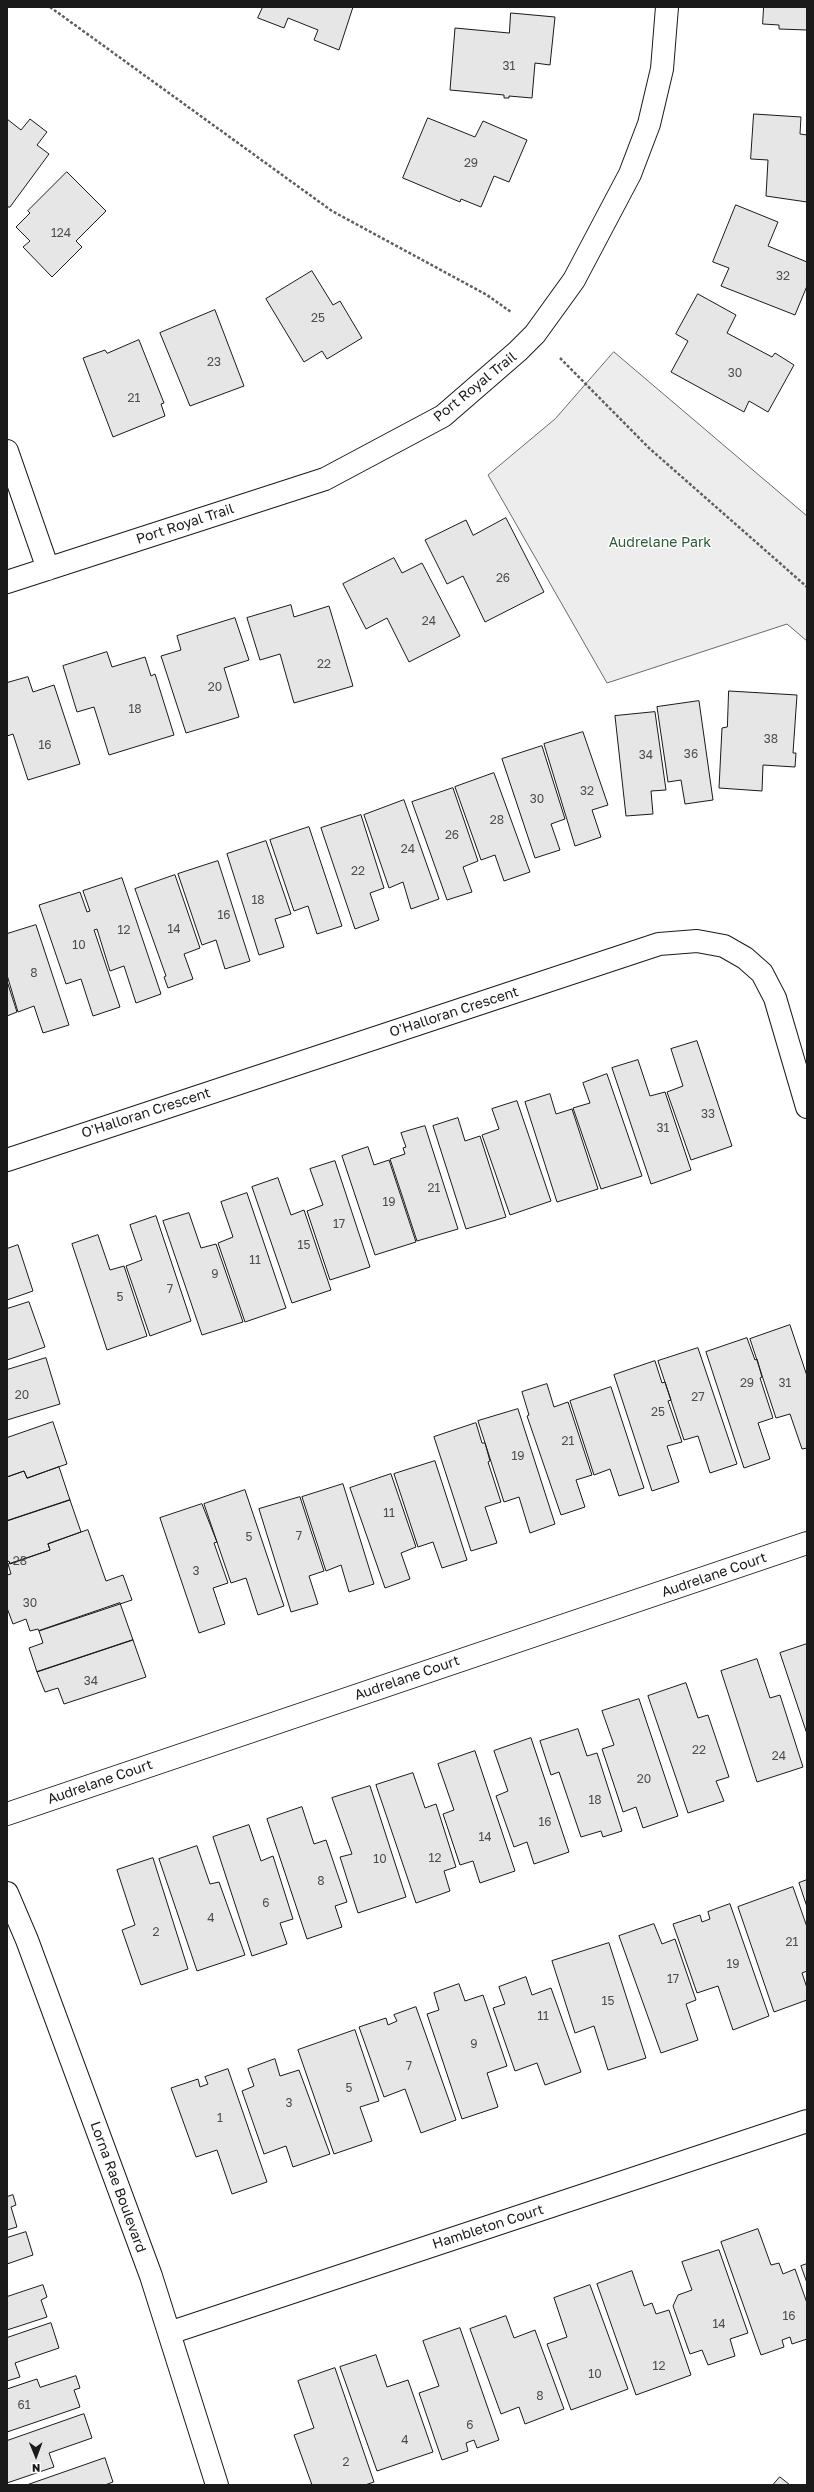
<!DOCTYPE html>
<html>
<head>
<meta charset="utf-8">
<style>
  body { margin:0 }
  #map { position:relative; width:814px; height:2492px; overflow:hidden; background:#fff; font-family:"Golos Text",sans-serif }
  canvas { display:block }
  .frame { position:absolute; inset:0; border:8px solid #1a1a1a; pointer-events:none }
  .north { position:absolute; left:16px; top:2436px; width:40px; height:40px; -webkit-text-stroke:3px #fff; paint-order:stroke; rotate:179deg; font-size:11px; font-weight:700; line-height:16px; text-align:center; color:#1a1a1a }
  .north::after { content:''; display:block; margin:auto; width:14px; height:18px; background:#1a1a1a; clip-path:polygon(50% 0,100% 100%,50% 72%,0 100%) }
</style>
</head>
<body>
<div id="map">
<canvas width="814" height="2492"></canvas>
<div class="frame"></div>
<div class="north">N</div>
</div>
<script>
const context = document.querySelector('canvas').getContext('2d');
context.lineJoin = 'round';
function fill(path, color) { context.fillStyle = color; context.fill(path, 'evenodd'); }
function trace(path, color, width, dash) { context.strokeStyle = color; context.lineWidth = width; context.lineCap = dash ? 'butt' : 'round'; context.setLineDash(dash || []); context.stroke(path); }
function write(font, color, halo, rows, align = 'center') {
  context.font = font + ' "Golos Text",sans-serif'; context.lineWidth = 3; context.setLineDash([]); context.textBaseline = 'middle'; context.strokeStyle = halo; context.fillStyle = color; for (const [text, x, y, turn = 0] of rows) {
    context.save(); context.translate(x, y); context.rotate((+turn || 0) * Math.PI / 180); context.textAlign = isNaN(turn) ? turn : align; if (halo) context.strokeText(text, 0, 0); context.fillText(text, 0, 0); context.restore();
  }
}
const built = new Path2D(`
  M614,352L807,516V641L787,624L607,683L488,475L555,419Z`);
const building = new Path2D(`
  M263,7H353L339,50L314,40L318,30L288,18L284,28L258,18Z
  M764,7H807V30L779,29V25L763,24Z
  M511,13L555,17L550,65L535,63L532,98L509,96V98H504V95L450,90L455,28L509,33Z
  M754,114L801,117L800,134L807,135V202L766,196L768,160L751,159Z
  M428,118L475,137L483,121L527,140L509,182L494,176L481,207L461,199L460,202L403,178Z
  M7,119L21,130L30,119L47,132L37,145L49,154L10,207H7Z
  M67,172L106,211L76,241L82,247L52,277L23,247L30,241L16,227L30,213L28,211Z
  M736,205L778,222L768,246L807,262V286L795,315L721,286L729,268L713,262Z
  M312,271L333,305L340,301L362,338L327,359L322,351L304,362L266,299Z
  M698,294L736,315L727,333L772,357L775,353L794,365L768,412L749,401L744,412L671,372L688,341L676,334Z
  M215,310L244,386L190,406L160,333Z
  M139,340L164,403L161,404L165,416L113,437L83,358L105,350L107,353Z
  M506,518L544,592L485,622L463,576L447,584L425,540L466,520L473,535Z
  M394,558L402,573L422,563L460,636L409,662L387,618L366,629L343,584Z
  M291,605L294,617L329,606L353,686L294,703L280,654L260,660L247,618Z
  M235,618L249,660L224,668L239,717L186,733L161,656L181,650L177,636Z
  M107,652L112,667L145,657L151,676L155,674L174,735L109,755L94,707L77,712L63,666Z
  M28,677L33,692L54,685L80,764L28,780L13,734L7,736V683Z
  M729,691L797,695L793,753H796L795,767L763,765L762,791L719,788L722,728L727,727Z
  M699,701L713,800L685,804L681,780L668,782L657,707Z
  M655,712L666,790L651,791L653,814L626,816L615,716Z
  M583,732L608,805L592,810L601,837L575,846L544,744Z
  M542,746L565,819L551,824L560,850L535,858L502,759Z
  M494,773L530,872L504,881L495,855L481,860L455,787Z
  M453,788L478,861L463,867L472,892L447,900L412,802Z
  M404,800L439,899L411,909L403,882L389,888L364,815Z
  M361,815L384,888L370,893L379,920L355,929L321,828Z
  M309,827L342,926L317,934L308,906L294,911L270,840Z
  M266,841L291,914L275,919L284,947L259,955L227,854Z
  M218,861L250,961L225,969L216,940L202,945L178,874Z
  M175,875L200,948L184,954L193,979L168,988L164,977L166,976L135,889Z
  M122,878L161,994L136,1003L124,966L110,971L97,929L94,930L120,1007L93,1016L81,979L66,984L39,905L80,892L87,912L90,911L83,891Z
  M36,925L69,1025L43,1033L34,1006L18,1012L7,975V934Z
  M7,981L17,1012L7,1016Z
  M697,1041L732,1146L691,1160L667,1092L683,1086L671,1049Z
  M638,1060L650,1096L665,1092L691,1170L651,1184L612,1068Z
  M607,1074L642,1176L601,1189L573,1108L590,1103L583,1083Z
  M550,1094L556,1114L572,1109L598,1189L557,1202L525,1102Z
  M517,1101L551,1201L510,1215L482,1135L499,1129L492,1109Z
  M458,1118L465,1141L480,1136L506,1217L466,1229L433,1126Z
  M425,1126L458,1229L417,1241L390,1159L405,1154L403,1148L406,1147L401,1133Z
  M368,1147L374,1165L389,1160L416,1242L375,1255L342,1156Z
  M335,1161L370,1267L330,1280L307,1211L323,1205L310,1169Z
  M278,1178L291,1215L304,1210L331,1290L292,1303L252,1187Z
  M247,1193L286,1308L245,1322L218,1243L233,1237L221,1202Z
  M189,1213L201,1248L216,1244L243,1322L202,1335L163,1221Z
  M156,1216L191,1321L150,1336L126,1266L142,1260L130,1225Z
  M98,1235L110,1270L124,1266L147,1336L107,1350L72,1244Z
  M18,1245L33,1291L7,1300V1249Z
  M29,1302L45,1347L7,1360V1309Z
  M790,1325L807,1376V1448L802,1449L790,1414L776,1418L750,1339Z
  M747,1338L755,1360L757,1359L762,1377L760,1378L773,1418L758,1423L770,1459L744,1468L706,1352Z
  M698,1348L737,1464L710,1473L698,1436L684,1440L658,1361Z
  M46,1358L60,1404L7,1420V1370Z
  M655,1361L662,1383L665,1382L671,1400L668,1401L682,1442L667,1446L679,1482L652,1491L614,1375Z
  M547,1384L554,1407L568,1402L592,1475L576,1480L585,1507L561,1515L527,1416L529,1415L522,1392Z
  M611,1387L644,1488L619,1496L610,1469L594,1475L570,1401Z
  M518,1409L555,1524L530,1533L519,1497L504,1502L478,1421Z
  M53,1422L67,1464L27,1478L24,1471L7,1477V1438Z
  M476,1423L482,1443H485L490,1461L488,1462L501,1502L485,1507L497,1543L471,1551L434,1437Z
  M435,1461L467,1560L442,1568L433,1542L418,1547L394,1474Z
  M59,1467L70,1500L7,1521V1477L24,1471L27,1478Z
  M391,1474L416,1547L401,1553L410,1579L385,1588L350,1488Z
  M343,1484L374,1584L349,1592L341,1565L326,1571L302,1497Z
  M245,1490L284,1606L258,1615L246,1578L231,1583L204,1504Z
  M300,1497L324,1571L309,1576L318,1604L291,1612L259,1509Z
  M70,1500L81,1532L48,1544L50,1550L10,1564L9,1561L7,1562V1521Z
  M202,1504L217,1542L214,1543L228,1583L213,1588L225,1624L199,1633L160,1518Z
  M88,1530L106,1581L123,1575L132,1600L39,1631L38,1629L30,1631L26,1619L13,1624L7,1608V1575L11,1574L8,1564L50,1550L48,1544Z
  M120,1603L133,1640L37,1672L29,1648L43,1643L39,1631Z
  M133,1640L146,1677L64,1704L58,1688L45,1692L37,1672Z
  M807,1644V1734L780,1653Z
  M757,1659L770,1698L780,1695L803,1767L757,1782L721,1671Z
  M686,1683L698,1718L708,1715L729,1777L716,1781L724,1801L688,1813L648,1696Z
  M639,1699L678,1816L643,1828L636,1807L623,1812L602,1749L614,1745L602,1711Z
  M578,1729L587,1756L597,1753L622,1831L603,1837L601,1831L581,1837L559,1772L551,1775L540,1741Z
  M531,1738L569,1852L534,1864L527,1842L514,1847L496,1796L508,1791L494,1751Z
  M475,1751L515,1871L480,1883L473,1861L460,1865L443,1814L454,1810L438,1764Z
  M413,1773L425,1808L436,1804L456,1867L444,1871L450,1891L416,1903L376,1785Z
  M370,1786L406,1897L358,1913L340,1857L352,1854L332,1798Z
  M302,1807L314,1844L326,1840L347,1902L335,1906L342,1927L307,1939L267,1819Z
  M249,1825L261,1861L273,1856L293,1919L280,1923L287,1944L252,1956L213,1837Z
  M197,1846L210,1884L219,1882L245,1955L197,1971L159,1859Z
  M153,1858L188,1969L141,1985L122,1930L135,1925L117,1870Z
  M807,1880V1907L799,1883Z
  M793,1887L807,1927V1971L802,1973L807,1988V2000L774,2012L738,1907Z
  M730,1904L769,2016L733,2030L718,1986L697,1993L673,1924L700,1915L702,1922L710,1919L708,1912Z
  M654,1924L662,1944L675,1939L696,2000L686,2004L698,2040L661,2053L619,1936Z
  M609,1943L646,2058L608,2070L594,2026L575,2033L552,1961Z
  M526,1977L532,1995L551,1988L581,2072L545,2085L537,2063L515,2071L493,2008L505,2004L499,1987Z
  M459,1984L465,2001L483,1995L507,2066L487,2073L498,2107L462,2119L427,2014L439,2010L434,1993Z
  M416,2007L456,2120L421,2133L405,2089L384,2097L359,2027L386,2018L388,2025L397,2021L394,2015Z
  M355,2030L379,2101L360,2107L372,2141L334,2154L298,2050Z
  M275,2059L280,2076L299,2070L330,2154L293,2167L286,2146L264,2154L242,2091L254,2086L248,2069Z
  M228,2069L267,2182L232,2194L217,2150L196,2157L171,2088L198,2079L200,2087L208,2084L205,2077Z
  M13,2195L16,2205L11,2207L17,2227L7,2230V2197Z
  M758,2229L771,2265L779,2263L783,2274L795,2269L807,2303V2339L792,2344L790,2337L782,2340L784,2347L761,2355L721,2242Z
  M26,2232L33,2255L7,2264V2238Z
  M719,2250L748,2333L730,2339L735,2356L708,2365L702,2350L690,2354L673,2306L678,2295L692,2290L682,2262Z
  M807,2264V2283L801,2266Z
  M632,2271L644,2306L652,2303L656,2314L669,2310L691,2375L636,2395L597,2284Z
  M43,2285L47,2297L41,2300L47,2317L7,2330V2297Z
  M590,2285L628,2389L571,2410L547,2344L567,2337L554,2298Z
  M506,2316L514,2338L535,2330L564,2409L525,2424L519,2407L501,2414L470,2329Z
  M51,2323L59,2348L15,2363L20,2377L7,2381V2338Z
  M460,2328L499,2440L477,2448L474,2440L466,2443L468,2451L442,2460L419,2393L439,2386L423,2341Z
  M376,2355L387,2387L408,2380L433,2452L377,2471L340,2367Z
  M335,2368L374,2482L365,2485H312L294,2435L314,2428L298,2381Z
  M76,2376L80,2388L74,2390L80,2407L7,2432V2389L37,2379L40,2387Z
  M84,2414L92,2438L49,2453L54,2467L7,2483V2441Z
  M105,2458L113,2482L105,2485H27Z
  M780,2477L790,2485H773Z`);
const path = new Path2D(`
  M50,7L332,211L487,295L511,312
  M560,358L649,448L807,587`);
const minor = new Path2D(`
  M7,451L48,569
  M7,582L325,479L443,416L518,351L535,334L574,280L630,174L649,124L662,69L667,7
  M7,1160L659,944L697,941L724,946L745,958L762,973L775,998L807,1107
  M7,1814L807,1543
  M7,1893L27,1940L151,2276L217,2485
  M169,2333L807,2121`);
const numberNames = [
  ["31",509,66],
  ["29",471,163],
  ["124",61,233],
  ["32",783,276],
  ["25",318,318],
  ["23",214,362],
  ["30",735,373],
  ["21",134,398],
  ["26",503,578],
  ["24",429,621],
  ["22",324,664],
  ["20",215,687],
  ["18",135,709],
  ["38",771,739],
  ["16",45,745],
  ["36",691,754],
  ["34",646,755],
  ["32",587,791],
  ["30",537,799],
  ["28",497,820],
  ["26",452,835],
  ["24",408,849],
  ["22",358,871],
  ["18",258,900],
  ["16",224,915],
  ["14",174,929],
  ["12",124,930],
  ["10",79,945],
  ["8",34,973],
  ["33",708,1114],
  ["31",663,1128],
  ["21",434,1188],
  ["19",389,1202],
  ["17",339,1224],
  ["15",304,1245],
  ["11",255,1260],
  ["9",215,1274],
  ["7",170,1289],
  ["5",120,1297],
  ["29",747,1383],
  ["31",785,1383],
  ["20",22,1395],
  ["27",698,1397],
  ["25",658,1412],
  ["21",568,1441],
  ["19",518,1456],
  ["11",389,1513],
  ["7",299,1536],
  ["5",249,1537],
  ["28",20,1561],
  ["3",196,1571],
  ["30",30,1603],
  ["34",91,1681],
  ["22",699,1750],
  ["24",779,1756],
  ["20",644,1779],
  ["18",595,1800],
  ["16",545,1822],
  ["14",485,1837],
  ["12",435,1858],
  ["10",380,1859],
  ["8",321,1881],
  ["6",266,1903],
  ["4",211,1918],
  ["2",156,1932],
  ["21",792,1942],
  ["19",733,1964],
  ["17",673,1979],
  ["15",608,2001],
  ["11",543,2016],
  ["9",474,2044],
  ["7",409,2066],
  ["5",349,2088],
  ["3",289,2103],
  ["1",220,2118],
  ["16",789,2316],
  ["14",719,2324],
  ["12",659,2366],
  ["10",595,2374],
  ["8",540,2396],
  ["61",24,2405],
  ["6",470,2425],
  ["4",405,2440],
  ["2",346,2462]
];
const streetNames = [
  ["Port Royal Trail",475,387,-39],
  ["Port Royal Trail",185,524,-18],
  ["O'Halloran Crescent",454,1012,-18],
  ["O'Halloran Crescent",146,1113,-18],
  ["Audrelane Court",714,1575,-19],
  ["Audrelane Court",407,1678,-19],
  ["Audrelane Court",100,1782,-19],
  ["Lorna Rae Boulevard",118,2187,70],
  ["Hambleton Court",488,2227,-18]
];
const parkNames = [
  ["Audrelane Park",660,543]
];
fill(built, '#ededed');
trace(built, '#6a6a6a', 1);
fill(building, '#e6e6e6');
trace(building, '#1a1a1a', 1);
trace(minor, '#1a1a1a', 24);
trace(path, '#5f5f5f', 2.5, [3, 2]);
trace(minor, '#fff', 22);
write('12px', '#4d4d4d', null, numberNames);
write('14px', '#1a1a1a', '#fff', streetNames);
write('14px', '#2b5a34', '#fff', parkNames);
</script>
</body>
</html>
